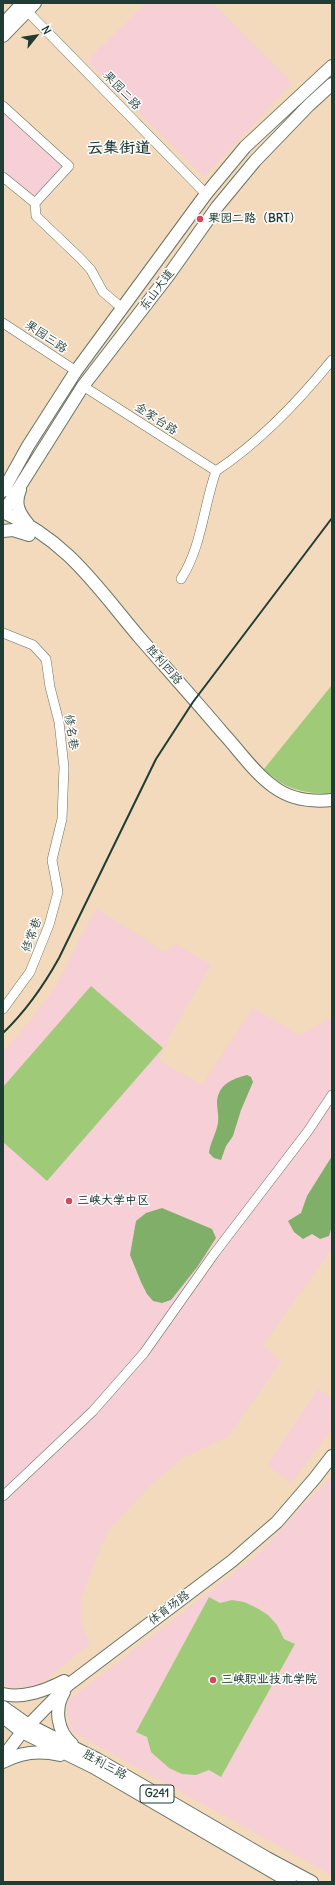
<!DOCTYPE html>
<html>
<head>
<meta charset="utf-8">
<style>
  body { margin:0 }
  #map { position:relative; width:335px; height:1885px; overflow:hidden; background:#f3dabd; font-family:Delius,sans-serif }
  canvas { display:block }
  .frame { position:absolute; inset:0; border:4px solid #1f3d34; pointer-events:none }
  .north { position:absolute; left:16px; top:16px; width:40px; height:40px; -webkit-text-stroke:3px #fff; paint-order:stroke; rotate:60deg; font-size:11px; font-weight:700; line-height:16px; text-align:center; color:#1f3d34 }
  .north::after { content:''; display:block; margin:auto; width:14px; height:18px; background:#1f3d34; clip-path:polygon(50% 0,100% 100%,50% 72%,0 100%) }
</style>
</head>
<body>
<div id="map">
<canvas width="335" height="1885"></canvas>
<div class="frame"></div>
<div class="north">N</div>
</div>
<script>
const context = document.querySelector('canvas').getContext('2d');
context.lineJoin = 'round';
function fill(path, color) { context.fillStyle = color; context.fill(path, 'evenodd'); }
function trace(path, color, width, dash) { context.strokeStyle = color; context.lineWidth = width; context.lineCap = dash ? 'butt' : 'round'; context.setLineDash(dash || []); context.stroke(path); }
function write(font, color, halo, rows, align = 'center') {
  context.font = font + ' Delius,"LXGW WenKai TC",sans-serif'; context.lineWidth = 3; context.setLineDash([]); context.textBaseline = 'middle'; context.strokeStyle = halo; context.fillStyle = color; for (const [text, x, y, turn = 0] of rows) {
    context.save(); context.translate(x, y); context.rotate((+turn || 0) * Math.PI / 180); context.textAlign = isNaN(turn) ? turn : align; if (halo) context.strokeText(text, 0, 0); context.fillText(text, 0, 0); context.restore();
  }
}
const built = new Path2D(`
  M146,3H213L292,83L204,177L87,61Z
  M3,111L66,166L34,202L3,175Z
  M96,908L165,952L176,944L211,965L169,1038L159,1060L202,1085L253,1008L300,1035L332,1017V1249L263,1345L281,1362L228,1437L184,1457L152,1484L109,1530L97,1556L81,1600V1623L90,1644L36,1687L12,1688L3,1684V1053L33,1017L56,986Z
  M318,1389L332,1397V1429L291,1483L267,1465Z
  M332,1475V1875L71,1731L66,1702L255,1557Z`);
const green = new Path2D(`
  M332,685V794C303,793 285,790 264,769Z
  M91,986L163,1048L47,1181L3,1142V1087Z
  M209,1597L220,1603L232,1600L244,1602L257,1608L268,1615L277,1625L284,1639L295,1644L221,1777L209,1770L196,1775L182,1774L169,1768L151,1752L147,1737L136,1732Z`);
const forest = new Path2D(`
  M247,1075L251,1077L253,1082L241,1110L233,1136L226,1146L221,1160L214,1158L209,1153C210,1143 216,1134 218,1123C219,1116 217,1109 217,1101C219,1084 232,1079 247,1075Z
  M332,1156V1226L329,1236L320,1239L312,1234L303,1239L294,1232L288,1221L301,1213L307,1196Z
  M162,1208L212,1229L216,1238L198,1266L171,1300L162,1303L153,1301L147,1294L141,1282L130,1255L136,1221L146,1213Z`);
const minor = new Path2D(`
  M23,7L206,194
  M3,106L69,166L35,203L36,216L81,259L91,270L103,292L122,308
  M3,177L35,203
  M3,323L76,371
  M83,386L216,471
  M181,579C202,546 203,508 216,471C261,441 298,402 332,360
  M3,633L33,645L46,659L50,687L59,722L64,767L62,819L52,860L58,892L49,925L30,972L3,1009
  M3,1496L93,1411L144,1353L214,1254L308,1131L332,1095`);
const major = new Path2D(`
  M3,24L18,8
  M3,36L35,3
  M20,490C14,504 19,513 28,524
  M3,491L28,446L76,371L206,194L245,147L332,66
  M3,512C68,541 96,586 140,638C167,669 195,700 222,732C239,750 254,773 274,787C290,799 312,802 332,800
  M3,513L83,386L168,276L217,207L255,161L309,105L332,84
  M3,531L13,530L29,535
  M64,1692C54,1709 57,1731 72,1744
  M3,1694C24,1699 46,1690 64,1681
  M3,1707L27,1724L97,1759L267,1858L312,1882
  M3,1717L22,1732L93,1767L290,1882
  M3,1757L22,1732L68,1685L232,1561L277,1522L315,1478L332,1456
  M3,1762C21,1752 40,1750 60,1755`);
const rail = new Path2D(`
  M3,1033C26,1011 44,985 59,958L156,759L193,702L332,518`);
const markers = [
  [200,219,4,"#d1495b"],
  [69,1201,4,"#d1495b"],
  [213,1680,4,"#d1495b"]
];
const shields = [
  [157,1794,34]
];
const shieldNames = [
  ["G241",157,1794]
];
const streetNames = [
  ["果园二路",122,91,46],
  ["东山大道",157,290,-53],
  ["果园三路",46,337,34],
  ["金家台路",156,419,33],
  ["胜利四路",164,665,49],
  ["修名巷",71,732,81],
  ["修常巷",32,935,-70],
  ["体育场路",169,1608,-37],
  ["胜利三路",105,1765,29]
];
const poiNames = [
  ["果园二路（BRT）",208,219],
  ["三峡大学中区",77,1201],
  ["三峡职业技术学院",221,1680]
];
const districtNames = [
  ["云集街道",119,148]
];
fill(built, '#f6cfd7');
fill(green, '#9fcb79');
fill(forest, '#7faf69');
trace(minor, '#697464', 10);
trace(major, '#697464', 14);
trace(minor, '#fff', 9);
trace(major, '#fff', 12);
trace(rail, '#1f3d34', 2);
for (const [x, y, r, color] of markers) { const dot = new Path2D(); dot.arc(x, y, r, 0, 2 * Math.PI); context.fillStyle = color; context.fill(dot); trace(dot, '#fff', 1.5); }
for (const [x, y, w] of shields) { const box = new Path2D(); box.roundRect(x - w / 2, y - 9, w, 18, 3); context.fillStyle = '#fff'; context.fill(box); trace(box, '#1f3d34', 1); }
write('bold 11px', '#1f3d34', null, shieldNames);
write('12px', '#1f3d34', '#fff', streetNames);
write('bold 12px', '#1f3d34', '#fff', poiNames, 'left');
write('bold 16px', '#1f3d34', '#fff', districtNames);
</script>
</body>
</html>
